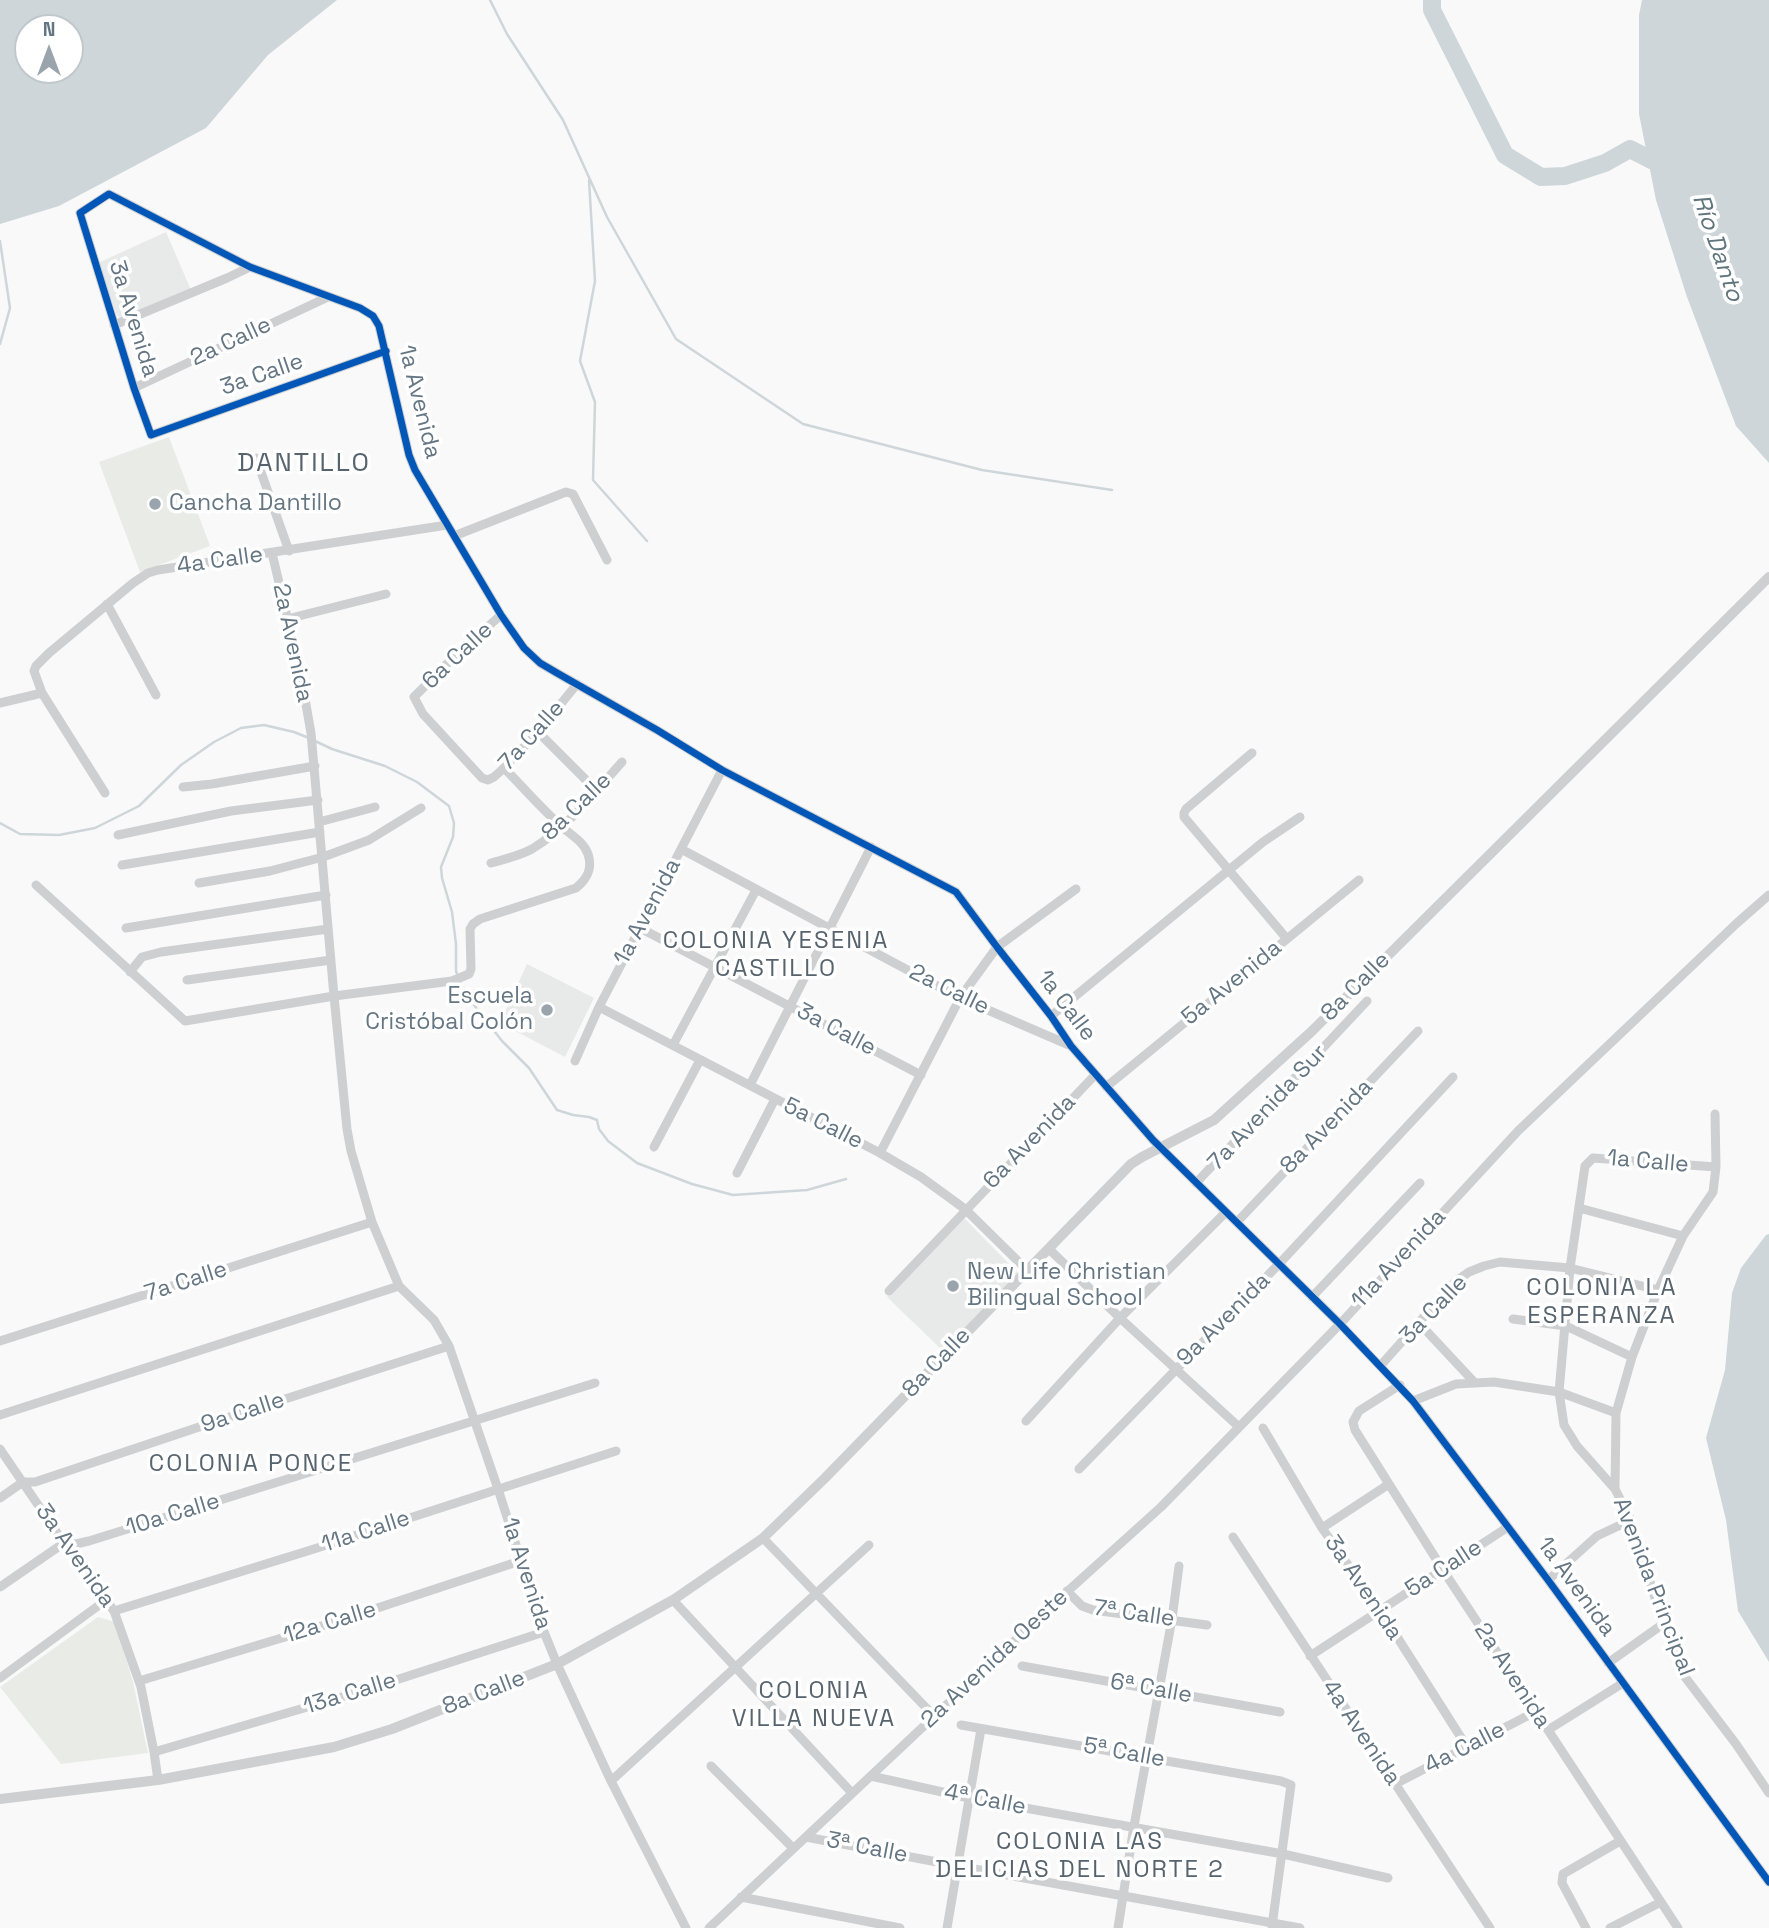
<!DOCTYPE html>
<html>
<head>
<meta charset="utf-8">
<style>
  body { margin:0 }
  #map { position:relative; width:1769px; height:1928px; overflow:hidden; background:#f9f9f9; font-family:"Space Grotesk",sans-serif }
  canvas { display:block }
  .north { position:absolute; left:14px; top:14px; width:70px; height:70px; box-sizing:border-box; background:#fff; border:2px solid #c1c8cd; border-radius:50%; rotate:0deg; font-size:19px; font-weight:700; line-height:28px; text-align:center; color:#657683 }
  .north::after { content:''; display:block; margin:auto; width:24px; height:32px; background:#99a4ac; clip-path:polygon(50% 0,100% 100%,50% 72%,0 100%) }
</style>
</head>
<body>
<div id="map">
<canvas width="1769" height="1928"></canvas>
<div class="north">N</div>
</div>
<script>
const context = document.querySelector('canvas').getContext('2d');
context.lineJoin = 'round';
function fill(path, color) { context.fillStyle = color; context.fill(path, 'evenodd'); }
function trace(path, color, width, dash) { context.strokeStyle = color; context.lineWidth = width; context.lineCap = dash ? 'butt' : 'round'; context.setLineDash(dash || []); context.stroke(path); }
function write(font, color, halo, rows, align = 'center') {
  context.font = font + ' "Space Grotesk",sans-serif'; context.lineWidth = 7; context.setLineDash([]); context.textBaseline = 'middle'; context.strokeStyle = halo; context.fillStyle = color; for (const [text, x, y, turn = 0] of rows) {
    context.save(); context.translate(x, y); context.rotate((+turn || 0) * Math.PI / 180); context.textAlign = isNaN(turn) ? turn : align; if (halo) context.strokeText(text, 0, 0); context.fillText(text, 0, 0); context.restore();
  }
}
const built = new Path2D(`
  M166,232L191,290L123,319L120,318L117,315L98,263Z
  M527,964L594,998L565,1057L500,1023Z
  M964,1218L1019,1274L942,1350L887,1297Z`);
const green = new Path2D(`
  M169,437L210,546L140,572L99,462Z
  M98,1617L115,1622L133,1682L148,1753L61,1764L0,1687Z`);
const water = new Path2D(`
  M0,0H337L268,55L206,128L59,206L0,224ZM70,28V70H28V28Z
  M1642,0H1769V463L1736,426L1687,297L1656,200L1639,114V15Z
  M1769,1234V1662L1738,1611L1726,1520L1706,1438L1725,1370L1732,1293L1741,1268L1766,1235Z`);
const stream = new Path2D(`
  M490,0L507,34L563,120L607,217L676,339L803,424L982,470L1112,490
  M589,180L595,281L580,361L595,402L593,480L647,541
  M0,241L10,308L0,344
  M315,741L332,749L385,766L417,782L449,806L454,823L453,837L441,867L442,878L452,912L456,944V971L463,991L502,1041L529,1068L557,1110L573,1115L589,1117L597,1120L599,1129L608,1141L637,1163L692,1184L733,1195L807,1190L846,1179
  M0,823L20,834L59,835L95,828L139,806L181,765L214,742L241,728L264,725L294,732L309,738`);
const river = new Path2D(`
  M1432,0V10L1505,155L1541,177L1565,176L1605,163L1630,149L1667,168`);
const minor = new Path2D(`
  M114,325L227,278L250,267
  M386,351L151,435L134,388L80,213L109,194L250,267L360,308L373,316L379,326L409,455L415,470L501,615L524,648L540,663L557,673L657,730L722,770L956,892L997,947L1051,1016L1071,1046L1153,1140L1340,1324L1413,1401L1548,1580L1769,1882
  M134,388L328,297
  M256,458L289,551
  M454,536L566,492L573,494L607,560
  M272,553L301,676L311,733L334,996L347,1129L351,1151L372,1222L399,1286L434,1320L449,1346L498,1489L544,1632L557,1664L611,1781L686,1928
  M107,604L156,695
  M501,615L458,653L414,697L423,714L482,778L488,780L494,777L504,768L538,732L577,684
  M287,619L386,594
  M0,703L42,693
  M538,732L597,791
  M1252,753L1186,809L1184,813V817L1287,939
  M183,787L212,784L315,766
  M105,793L42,693L34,671L36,666L49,653L133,583L148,573L158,570L447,525
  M319,822L375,807
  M118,835L231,811L318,800
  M681,849L960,998L1069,1045
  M491,863C505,859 519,856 532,849C567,828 595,792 622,762
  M122,865L320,832
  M199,883L270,871L323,857L369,840L421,808
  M36,885L185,1021L334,996L452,981L469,974L471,969L470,929L473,924L480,919L576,888C587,879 593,869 588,854C584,842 571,835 562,827C541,808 523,787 504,768
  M126,928L326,895
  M640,928L921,1075
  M130,972L142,957L161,952L328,929
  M187,980L331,960
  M599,1007L880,1153L921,1177L965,1209L1027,1270
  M1051,1016L1263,842L1300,817
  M673,1045L756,890
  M575,1061L599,1007L722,770
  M750,1085L871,847
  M1106,1087L1359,880
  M654,1147L700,1060
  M880,1153L960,998L997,947L1076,889
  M1716,1167L1593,1158L1585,1166L1570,1268L1559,1392L1564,1425L1577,1446L1615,1489L1631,1520L1663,1624L1685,1677L1736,1744L1769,1793
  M737,1173L775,1099
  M1196,1183L1367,1001
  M1579,1208L1683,1236
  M1237,1222L1418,1031
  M1049,1249L1120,1318L1239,1427
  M889,1291L1095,1075
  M1312,1297L1420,1183
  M1513,1319L1566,1326L1632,1357
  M1419,1323L1475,1383
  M0,1341L372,1222
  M1381,1365L1455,1282L1469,1272L1484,1266L1500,1262L1570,1268L1658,1290
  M1400,1385L1359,1411L1353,1422L1355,1430L1443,1570L1678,1928
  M1413,1401L1456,1384L1494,1382L1559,1392L1616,1413
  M0,1415L399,1286
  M1026,1421L1120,1318L1226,1212
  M1263,1428L1322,1528L1380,1610L1467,1747
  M0,1449L64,1543L114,1611L141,1687L154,1752L158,1780
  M1079,1469L1279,1264L1453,1077
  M1615,1489L1616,1413L1632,1357L1658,1290L1683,1236L1713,1192L1716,1167L1715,1114
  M0,1498L23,1482H35L211,1423L449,1346
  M1322,1528L1389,1484
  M1233,1537L1490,1928
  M763,1538L934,1716
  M1548,1580L1597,1536L1631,1520
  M0,1587L64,1543L76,1544L89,1541L595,1383
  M1067,1591L1082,1606L1093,1610L1207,1625
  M673,1600L852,1793
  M114,1611L314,1549L616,1451
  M1310,1656L1508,1527
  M1608,1663L1663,1624
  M1022,1666L1280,1712
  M0,1678L106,1600
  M139,1681L338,1621L520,1561
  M961,1725L1281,1781L1291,1785L1272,1926
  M1548,1730L1623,1683
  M154,1752L362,1691L544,1632
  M711,1766L793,1848
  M871,1776L969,1798L1283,1854L1388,1878
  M611,1781L869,1545
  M1395,1784L1535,1712
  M806,1837L958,1866L1300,1928
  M741,1897L900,1928
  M709,1928L1059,1599L1161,1507L1340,1324L1518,1131L1737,923L1769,895
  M947,1928L981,1729
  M1118,1928L1134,1826L1172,1619L1179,1566
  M1586,1928L1562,1883L1563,1874L1620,1841
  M1610,1928L1661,1902`);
const tertiary = new Path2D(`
  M0,1799L158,1780L334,1747L392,1729L557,1664L673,1600L763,1538L825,1478L1131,1164L1142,1157L1214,1120L1311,1032L1769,577`);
const cycleway = new Path2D(`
  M386,351L151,435L134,388L80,213L109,194L250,267L360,308L373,316L379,326L409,455L415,470L501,615L524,648L540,663L557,673L657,730L722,770L956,892L997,947L1051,1016L1071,1046L1153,1140L1340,1324L1413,1401L1548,1580L1769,1882`);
const markers = [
  [155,504,7,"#99a4ac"],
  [547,1010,7,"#99a4ac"],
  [953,1286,7,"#99a4ac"]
];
const streetNames = [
  ["3a Avenida",133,319,73],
  ["2a Calle",231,342,-25],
  ["3a Calle",262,375,-19],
  ["1a Avenida",419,402,76],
  ["4a Calle",220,561,-8],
  ["2a Avenida",292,643,78],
  ["6a Calle",458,656,-43],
  ["7a Calle",532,736,-48],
  ["8a Calle",577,807,-44],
  ["1a Avenida",648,912,-62],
  ["5a Avenida",1232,983,-39],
  ["8a Calle",1356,987,-45],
  ["2a Calle",949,990,26],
  ["1a Calle",1066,1006,53],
  ["3a Calle",836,1030,28],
  ["7a Avenida Sur",1268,1108,-47],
  ["5a Calle",823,1124,27],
  ["8a Avenida",1327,1127,-46],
  ["6a Avenida",1030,1142,-46],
  ["1a Calle",1648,1162,5],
  ["11a Avenida",1399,1259,-47],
  ["7a Calle",186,1282,-18],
  ["3a Calle",1434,1310,-46],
  ["9a Avenida",1224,1320,-45],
  ["8a Calle",937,1363,-46],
  ["9a Calle",243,1413,-18],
  ["10a Calle",173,1515,-17],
  ["11a Calle",366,1532,-18],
  ["3a Avenida",75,1556,55],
  ["5a Calle",1444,1569,-33],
  ["1a Avenida",526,1574,72],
  ["1a Avenida",1576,1587,54],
  ["Avenida Principal",1653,1587,69],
  ["3a Avenida",1363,1588,56],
  ["7ª Calle",1134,1614,8],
  ["12a Calle",330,1623,-17],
  ["2a Avenida Oeste",995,1659,-43],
  ["2a Avenida",1512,1676,57],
  ["6ª Calle",1151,1689,10],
  ["8a Calle",484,1693,-21],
  ["13a Calle",350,1694,-17],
  ["4a Avenida",1361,1733,56],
  ["4a Calle",1465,1748,-27],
  ["5ª Calle",1124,1753,10],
  ["4ª Calle",985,1800,11],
  ["3ª Calle",867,1848,11]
];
const poiNames = [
  ["Cancha Dantillo",169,504],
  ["Escuela",533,997,"right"],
  ["Cristóbal Colón",533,1023,"right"],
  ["New Life Christian",967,1273],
  ["Bilingual School",967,1299]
];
const waterNames = [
  ["Río Danto",1717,248,71]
];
const neighbourhoodNames = [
  ["COLONIA YESENIA",776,941],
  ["CASTILLO",776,969],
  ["COLONIA LA",1602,1288],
  ["ESPERANZA",1602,1316],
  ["COLONIA PONCE",251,1464],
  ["COLONIA",814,1691],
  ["VILLA NUEVA",814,1719],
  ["COLONIA LAS",1080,1842],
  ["DELICIAS DEL NORTE 2",1080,1870]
];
const quarterNames = [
  ["DANTILLO",304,464]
];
fill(built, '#e8e9e9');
fill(green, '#e8ebe6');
fill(water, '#ced6d9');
trace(stream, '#ced6d9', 2.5);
trace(river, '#ced6d9', 18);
trace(minor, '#cecfd0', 9);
trace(tertiary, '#cecfd0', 10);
trace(cycleway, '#0057b8', 7);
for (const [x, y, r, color] of markers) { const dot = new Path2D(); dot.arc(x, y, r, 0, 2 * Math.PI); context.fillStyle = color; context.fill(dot); trace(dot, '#fff', 2.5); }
write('23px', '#657683', '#fff', streetNames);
write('23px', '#657683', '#fff', poiNames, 'left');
write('italic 24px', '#60757c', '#fff', waterNames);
context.letterSpacing = '2px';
write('24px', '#57646e', '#fff', neighbourhoodNames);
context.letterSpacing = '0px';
context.letterSpacing = '2px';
write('26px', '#57646e', '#fff', quarterNames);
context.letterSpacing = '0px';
</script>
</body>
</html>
